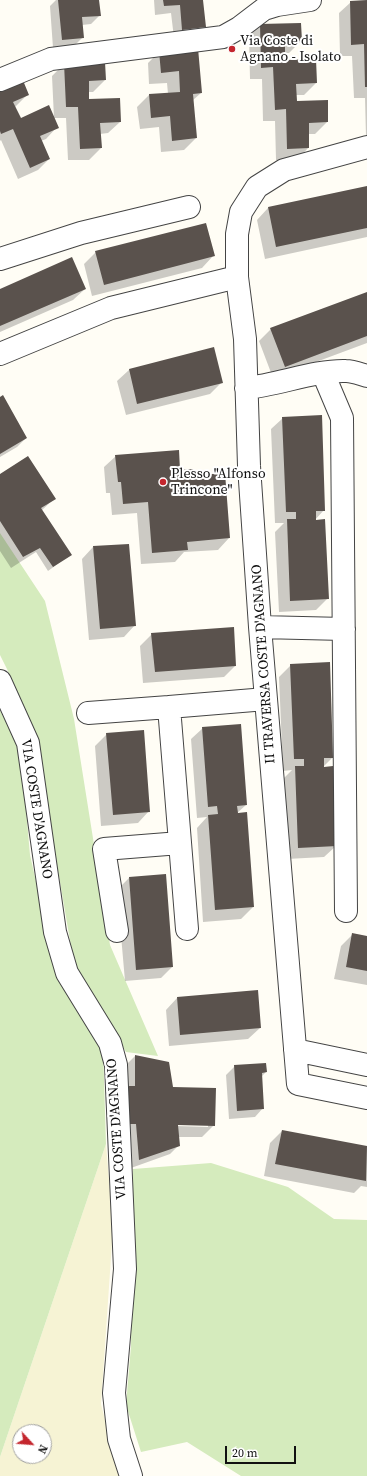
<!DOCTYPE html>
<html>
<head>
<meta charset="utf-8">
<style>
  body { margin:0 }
  #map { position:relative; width:367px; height:1476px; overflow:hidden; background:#fffdf5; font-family:"Source Serif 4",serif }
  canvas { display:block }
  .north { position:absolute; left:12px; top:1424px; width:40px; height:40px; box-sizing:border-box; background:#fff; border:1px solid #a0a0a0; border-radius:50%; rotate:116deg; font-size:11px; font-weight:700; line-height:16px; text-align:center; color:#111 }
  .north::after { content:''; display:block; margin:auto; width:14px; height:18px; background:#c4262e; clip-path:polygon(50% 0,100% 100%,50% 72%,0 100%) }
  .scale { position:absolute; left:225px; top:1446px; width:71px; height:18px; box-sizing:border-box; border:2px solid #111; border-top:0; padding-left:5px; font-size:12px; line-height:14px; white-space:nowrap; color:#111; -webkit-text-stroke:3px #fff; paint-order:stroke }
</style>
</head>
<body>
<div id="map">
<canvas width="367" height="1476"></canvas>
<div class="north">N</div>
<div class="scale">20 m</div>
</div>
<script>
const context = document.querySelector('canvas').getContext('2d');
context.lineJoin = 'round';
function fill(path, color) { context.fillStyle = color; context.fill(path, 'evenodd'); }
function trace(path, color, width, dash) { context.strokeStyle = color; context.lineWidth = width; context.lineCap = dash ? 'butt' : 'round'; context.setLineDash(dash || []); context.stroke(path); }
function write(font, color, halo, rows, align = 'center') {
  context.font = font + ' "Source Serif 4",serif'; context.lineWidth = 4; context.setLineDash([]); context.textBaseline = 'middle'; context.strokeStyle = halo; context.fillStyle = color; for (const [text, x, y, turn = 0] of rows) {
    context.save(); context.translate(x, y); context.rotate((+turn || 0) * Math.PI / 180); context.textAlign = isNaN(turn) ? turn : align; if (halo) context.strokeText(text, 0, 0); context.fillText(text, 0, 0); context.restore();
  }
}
const farmland = new Path2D(`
  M106,1144L113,1228L101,1404L119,1476H0V1457ZM20,1432H44V1456H20Z`);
const green = new Path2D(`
  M0,533L45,601L74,719L110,945L158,1056L126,1052L74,964L36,741L7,669L0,655Z
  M0,710L21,753L30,855L57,975L103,1046L106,1144L0,1457Z
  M211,1163L288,1187L334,1219L367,1220V1476H241L187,1442L141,1452L126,1405L131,1346L133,1169Z`);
const shadow = new Path2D(`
  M56,0H98L100,15L91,24L82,25L83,37L74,46L53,48L50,6Z
  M154,0H202L205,27L197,36L174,38L171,13L155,15Z
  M367,1V137H366L365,98H354L352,56H340L339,13L351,2Z
  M260,25L301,41L289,53H284V61L316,83L304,95H295L296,102L327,122L315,134H308V148L297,160H276L275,121H263L262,79H250L249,36Z
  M197,49L201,93L192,101L196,138L184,150L161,152L159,127L140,129L137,107L149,95L168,94L167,83L149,84L148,63L159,52Z
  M64,64L105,80L93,92H88V100L120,122L108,133L100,134L101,148L89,160H68L66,118H54L52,76Z
  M0,88L28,94L15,107L20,119L57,127L46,139L41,141L49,159L38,170L18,179L1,140L0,141Z
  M367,187V237L265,259L257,220L268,208Z
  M96,252L213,256L202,268L92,296L84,264Z
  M85,289L73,300L0,332V290Z
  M367,293V343L273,378L259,341L271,329Z
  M213,349L221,383L210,394L126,415L117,381L129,370Z
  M0,398L26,438L17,447L0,457Z
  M283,418L324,510L314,521L328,598L316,610L279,612L275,532L284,523H275L271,429Z
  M116,456L179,471L229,538L218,550L184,552L175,562L141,564L137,513L112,515L110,493H106L104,467Z
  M0,475L55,498L41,511L70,555L48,571L36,552L11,568L0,551Z
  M93,547L135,625L124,637L89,640L82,559Z
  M152,634L235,666L224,677L143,683L140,646Z
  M291,665L332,758L322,768L336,846L324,857L287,859L283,779L292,770L283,771L279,677Z
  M203,728L246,805L236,814L253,907L241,919L203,922L197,828L207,817L197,818L191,739Z
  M107,734L149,811L138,823L101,826L95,746Z
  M129,878L172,967L161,978L125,981L117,890Z
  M353,934L367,937V985L334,979L341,946Z
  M177,998L260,1028L248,1039L169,1046L166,1010Z
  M135,1056L169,1063L172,1087L214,1125L202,1137H178L179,1145L170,1154L131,1168L126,1065ZM177,1124L208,1125V1127L177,1126Z
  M235,1066L266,1072L261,1077L263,1108L255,1117L229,1119L226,1075Z
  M282,1131L367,1147V1187L361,1186L354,1193L264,1176L270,1143Z`);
const building = new Path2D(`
  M58,0H99L101,16L82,17L84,38L62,40Z
  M163,0H203L206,27L182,30L180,5L164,6Z
  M367,0V87H365L364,44L351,45L350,1Z
  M301,23L302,41L285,42V60L316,59L317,83L296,84L297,101L328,100V122L309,123V148L287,149L286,109L275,110L273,67L261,68L260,24Z
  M198,48L202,93L193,94L197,138L172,141L170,116L151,118L149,94L180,92L179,71L161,73L159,51Z
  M105,62L106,80L89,81V99L120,98L121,122L100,123L102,148L80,149L78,107H66L64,63Z
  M22,78L29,95L13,102L21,118L49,105L59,128L40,136L50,159L30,168L13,129L1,134L0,131V87Z
  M367,186V228L276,247L268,207Z
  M206,223L215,256L104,285L95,251Z
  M72,257L86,289L0,326V289Z
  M367,292V336L285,367L270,328Z
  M214,347L223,383L137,404L129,369Z
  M3,395L27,438L0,454V397Z
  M322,415L325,511H316V520L325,519L329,599L290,601L287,519H296V512H286L282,417Z
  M179,450L180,470L193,469L199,475L225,473L230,538L187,542L188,550L152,553L148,502L123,504L121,482H118L115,455Z
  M28,456L56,499L41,508L72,555L53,567L40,548L23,557L0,521V474Z
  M129,544L136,626L100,629L93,546Z
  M234,627L236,666L155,672L151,633Z
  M330,662L333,758H324V767L333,766L337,846L298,848L295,766H304V759H294L290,664Z
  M241,724L247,805L237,806L238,813L247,812L254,907L215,910L208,815L218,814L217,806L208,807L202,727Z
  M144,730L150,812L113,815L106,733Z
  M166,874L173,967L136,970L129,877Z
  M352,933L367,936V971L346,967Z
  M258,990L261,1028L180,1035L177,997Z
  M135,1055L169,1062L173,1087L216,1088L215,1126L178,1125L180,1146L139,1160L136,1124H128L129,1086H135Z
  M266,1063L267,1072L262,1073L264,1109L237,1111L234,1065Z
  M282,1130L367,1146L366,1181L275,1164Z`);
const minor = new Path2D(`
  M0,80L51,59L223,37L239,28L264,9L277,5L310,0
  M367,147L284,170L257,187L241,212L237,234V277L245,339L249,466L260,627L298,1084L367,1098
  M0,259L81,233L189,207
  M0,354L111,308L237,277
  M323,373L342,418L346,911
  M246,388C279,385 314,370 346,371C353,371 360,374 367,376
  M260,627L344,629
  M0,681L28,743L55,932L67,973L110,1043L116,1065L125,1269L114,1393L119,1439L131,1476
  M88,713L169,707
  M187,929L169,707L266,699
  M117,931L104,849L180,843
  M295,1050L367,1065`);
const markers = [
  [232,49,4,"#c4262e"],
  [163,482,4,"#c4262e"]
];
const poiNames = [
  ["Via Coste di",240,41],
  ["Agnano - Isolato",240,57],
  ["Plesso \"Alfonso",171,474],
  ["Trincone\"",171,490]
];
const streetNames = [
  ["II TRAVERSA COSTE D'AGNANO",264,664,-94],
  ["VIA COSTE D'AGNANO",36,809,81],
  ["VIA COSTE D'AGNANO",117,1129,-94]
];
fill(farmland, '#f6f3d4');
fill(green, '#d5ebbd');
fill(shadow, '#0003');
fill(building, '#5a524d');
trace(minor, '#444', 24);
trace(minor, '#fff', 22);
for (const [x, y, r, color] of markers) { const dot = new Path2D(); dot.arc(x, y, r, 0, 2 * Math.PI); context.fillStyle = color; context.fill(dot); trace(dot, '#fff', 1.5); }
write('14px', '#111', '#fff', poiNames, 'left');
write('14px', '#111', '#fff', streetNames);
</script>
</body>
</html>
